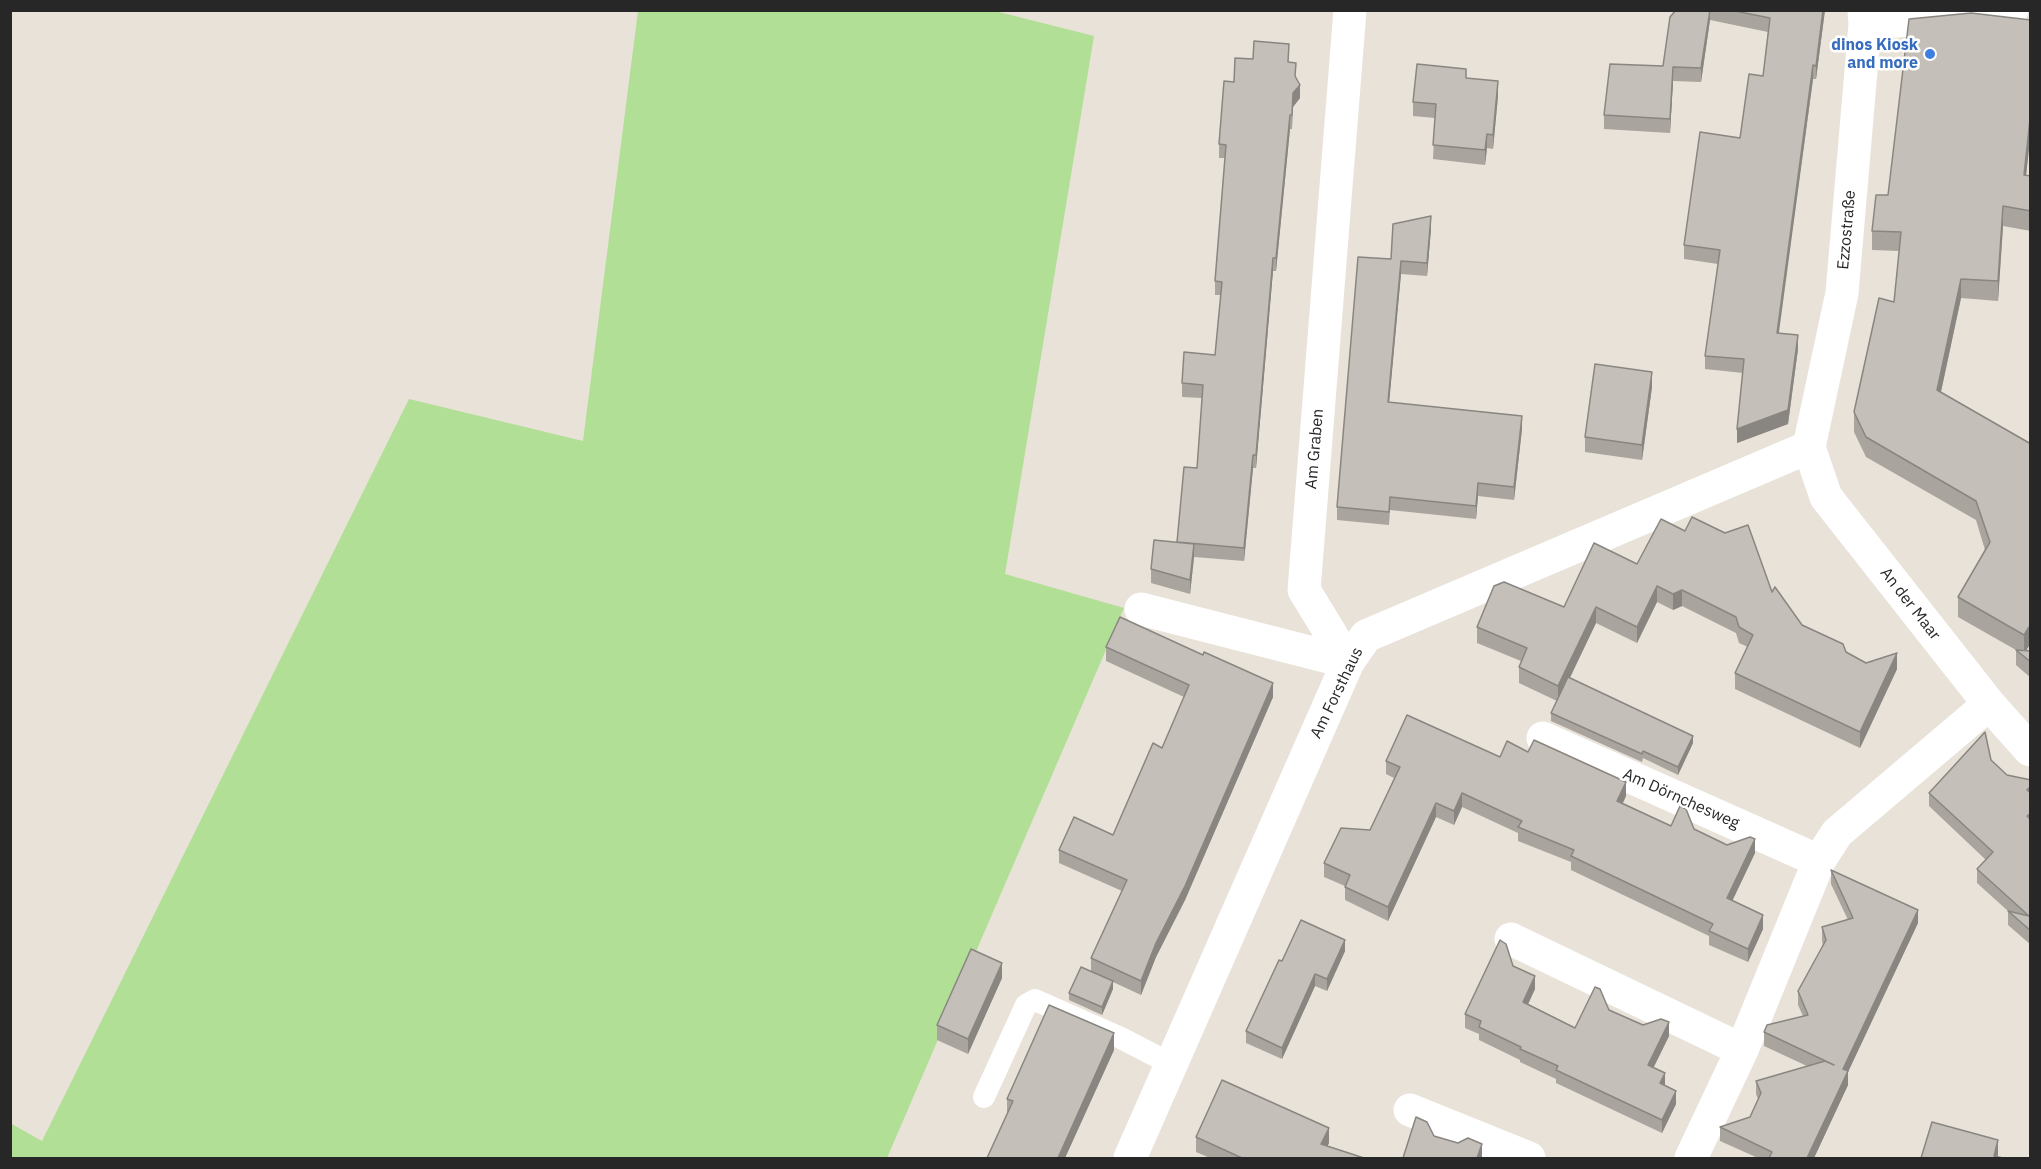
<!DOCTYPE html>
<html>
<head>
<meta charset="utf-8">
<style>
  body { margin:0 }
  #map { position:relative; width:2041px; height:1169px; overflow:hidden; background:#e9e2d8; font-family:"IBM Plex Sans",sans-serif }
  canvas { display:block }
  .frame { position:absolute; inset:0; border:12px solid #272727; pointer-events:none }
</style>
</head>
<body>
<div id="map">
<canvas width="2041" height="1169"></canvas>
<div class="frame"></div>
</div>
<script>
const context = document.querySelector('canvas').getContext('2d');
context.lineJoin = 'round';
function fill(path, color) { context.fillStyle = color; context.fill(path, 'evenodd'); }
function trace(path, color, width, dash) { context.strokeStyle = color; context.lineWidth = width; context.lineCap = dash ? 'butt' : 'round'; context.setLineDash(dash || []); context.stroke(path); }
function write(font, color, halo, rows, align = 'center') {
  context.font = font + ' "IBM Plex Sans",sans-serif'; context.lineWidth = 5; context.setLineDash([]); context.textBaseline = 'middle'; context.strokeStyle = halo; context.fillStyle = color; for (const [text, x, y, turn = 0] of rows) {
    context.save(); context.translate(x, y); context.rotate((+turn || 0) * Math.PI / 180); context.textAlign = isNaN(turn) ? turn : align; if (halo) context.strokeText(text, 0, 0); context.fillText(text, 0, 0); context.restore();
  }
}
const green = new Path2D(`
  M638,11H995L1094,36L1005,574L1124,608L887,1158H11L10,1123L42,1141L409,399L583,441Z`);
const service = new Path2D(`
  M984,1097L1026,1005L1035,1000L1121,1038L1171,1064`);
const minor = new Path2D(`
  M1865,24L2012,10
  M1809,447L1842,293L1865,24L1864,10
  M1809,447L1826,497L1989,704L2030,750
  M1141,609L1348,662
  M1348,662L1304,590L1350,10
  M1543,738L1819,861
  M1511,939L1742,1050
  M1410,1110L1529,1158
  M1130,1158L1348,662L1366,636L1809,447
  M1691,1158L1742,1050L1819,861L1837,833L1989,704`);
const wall = new Path2D(`
  M1676,10H1825L1816,79H1813L1778,333L1798,349L1788,424L1737,443L1743,373L1705,369V356L1718,264L1684,259V245L1740,138L1763,76L1768,32L1710,20L1701,82L1673,81L1670,133L1604,129V115L1663,66Z
  M2031,20V130L2026,175L2031,176V231L2003,226L1998,301L1961,298L1941,392L2031,444V643L2026,650L2031,651V678L2016,665V650L1958,617V597L1985,550L1976,520L1866,457L1854,432V412L1894,302L1899,251L1872,250V231L1888,195Z
  M1288,62L1296,78L1300,98L1293,107L1292,129H1290L1276,271H1273L1256,468H1253L1244,561L1194,557L1190,594L1151,583V569L1177,542L1197,468L1202,398L1182,397V383L1215,355L1221,295H1215V281L1225,158H1219V144L1234,82Z
  M1466,78L1498,96L1493,149L1487,148L1485,165L1433,159L1435,118L1413,116V102Z
  M1431,229L1427,276L1401,274L1389,402L1522,429L1514,500L1478,496L1476,519L1390,510L1389,525L1337,520V507L1391,259Z
  M1652,387L1642,460L1585,452V437Z
  M1637,564L1772,592L1802,625L1846,652L1866,663L1897,669L1860,748L1735,689V673L1748,647L1739,643L1736,633L1682,606L1673,610L1657,602L1637,643L1596,623L1570,678L1693,743L1678,775L1643,758L1642,762L1551,721V713L1557,701L1519,683V667L1521,661L1477,643V627L1564,607Z
  M1106,647L1273,697L1185,900L1156,957L1141,995L1113,982V989L1102,1015L1069,1000V993L1091,972V958L1122,891L1059,863V850L1113,835L1162,748L1184,697L1106,661Z
  M1528,752L1626,796L1623,803L1671,826L1694,829L1727,845L1755,853L1732,901L1763,929L1748,962L1709,945V936L1571,870V862L1518,841V833L1462,807L1454,825L1436,817L1388,921L1345,900V886L1324,877V863L1370,830L1394,778L1386,774V761L1500,757Z
  M1991,760L2007,775L2031,780V945L2008,925V911L1977,883V869L1986,860L1929,806V793Z
  M1831,870L1918,923L1848,1072V1085L1814,1158H1758L1720,1141V1127L1750,1117L1758,1099L1756,1094V1081L1807,1066L1764,1046V1032L1803,1016L1798,1005V991L1823,946L1822,941V927L1848,920L1831,884Z
  M1345,951L1327,991L1315,986L1282,1059L1246,1043V1031L1282,961Z
  M1513,966L1535,989L1528,1004L1575,1028L1609,1010L1643,1025L1669,1036L1653,1068L1676,1104L1662,1133L1556,1083V1079L1520,1062V1060L1479,1040V1034L1465,1028V1014Z
  M1002,978L968,1054L937,1040V1025Z
  M1114,1050L1065,1158H987L1007,1114V1099Z
  M1196,1137L1329,1143L1327,1146L1364,1158H1210L1196,1152Z`);
const shadedWall = new Path2D(`
  M1710,10V20L1701,82V68Z
  M1823,10H1825L1816,79V66Z
  M1813,65V79L1777,347V333Z
  M1673,67V81L1670,133V119Z
  M1498,81V96L1493,149V135Z
  M1300,85V98L1293,107L1292,129L1293,93Z
  M2031,110V130L2024,195V175Z
  M1290,115V129L1276,271V258Z
  M1487,134V148L1485,165V150Z
  M2003,206V226L1998,301V281Z
  M1431,216V229L1427,276V263Z
  M1273,258V271L1256,468V455Z
  M1401,261V274L1388,415V402Z
  M1961,279V298L1937,410V390Z
  M1798,335V349L1788,424L1737,443V429Z
  M1652,372V387L1642,460V445Z
  M1522,416V429L1514,500V487Z
  M1253,455V468L1244,561V548Z
  M1478,483V496L1476,519V506Z
  M1194,544V557L1190,594V580Z
  M1657,586V602L1637,643V627Z
  M1682,590V606L1673,610V594Z
  M1596,607V623L1558,702V686Z
  M2031,624V643L2024,654V635Z
  M1897,653V669L1860,748V732Z
  M1273,683V697L1185,900L1156,957L1141,995V981L1156,943Z
  M1693,736V743L1678,775V767Z
  M1626,782V796L1617,815V801Z
  M1462,793V807L1454,825V811Z
  M1436,803V817L1388,921V907Z
  M1755,839V853L1727,912V898Z
  M1918,910V923L1848,1072V1085L1814,1158H1807L1843,1069Z
  M1763,915V929L1748,962V949Z
  M1345,940V951L1327,991V979Z
  M1002,963V978L968,1054V1039Z
  M1315,974V986L1282,1059V1048Z
  M1535,976V989L1523,1015V1002Z
  M1113,981V989L1102,1015V1007Z
  M1669,1022V1036L1648,1079V1065Z
  M1114,1033V1050L1065,1158H1058Z
  M1665,1073V1086L1660,1083Z
  M1676,1091V1104L1662,1133V1120Z
  M1329,1128V1143L1322,1158L1321,1144Z
  M1998,1140V1155L1997,1158L1994,1156Z
  M1482,1144V1158H1477Z`);
const building = new Path2D(`
  M1676,10H1710L1701,68L1673,67L1670,119L1604,115L1610,64L1663,66L1670,17Z
  M1730,10H1823L1816,66L1813,65L1777,333L1798,335L1788,410L1737,429L1744,359L1705,356L1720,250L1684,245L1700,132L1740,138L1749,74L1763,76L1770,18Z
  M1971,13L2031,20V110L2024,175L2031,176V211L2003,206L1998,281L1961,279L1937,390L2031,444V624L2024,635L1958,597L1990,542L1976,501L1866,437L1854,412L1879,298L1894,302L1901,232L1872,231L1876,195H1888L1909,19Z
  M1254,41L1289,44L1288,62L1296,63L1295,76L1300,85L1293,93L1292,115H1290L1276,258H1273L1256,455H1253L1244,548L1177,542L1184,467L1197,468L1203,385L1182,383L1184,352L1215,355L1222,282L1215,281L1226,145L1219,144L1224,81L1234,82L1235,58L1253,59Z
  M1417,64L1466,69V78L1498,81L1493,135L1487,134L1485,150L1433,145L1436,104L1413,102Z
  M1431,216L1427,263L1401,261L1388,402L1522,416L1514,487L1478,483L1476,506L1390,497L1389,512L1337,507L1358,257L1391,259L1393,224Z
  M1595,364L1652,372L1642,445L1585,437Z
  M1692,517L1725,533L1748,525L1772,592L1775,587L1802,625L1843,644L1846,652L1866,663L1897,653L1860,732L1735,673L1753,635L1739,627L1736,617L1682,590L1673,594L1657,586L1637,627L1596,607L1558,686L1519,667L1527,648L1477,627L1494,586L1504,582L1564,607L1594,543L1637,564L1661,519L1685,531Z
  M1154,540L1194,544L1190,580L1151,569Z
  M1120,617L1203,655L1204,652L1273,683L1185,886L1156,943L1141,981L1091,958L1127,880L1059,850L1074,817L1113,835L1153,743L1162,748L1189,685L1106,647Z
  M2016,650L2031,651V662Z
  M1568,677L1693,736L1678,767L1643,751L1642,754L1551,713Z
  M1407,715L1500,757L1507,741L1528,752L1534,740L1626,782L1617,801L1671,826L1680,806L1686,809L1694,829L1727,845L1750,837L1755,839L1727,898L1763,915L1748,949L1709,931L1713,924L1571,856L1574,850L1518,827L1522,821L1462,793L1454,811L1436,803L1388,907L1345,887L1350,875L1324,863L1341,828L1370,830L1400,767L1386,761Z
  M1985,732L1991,760L2007,775L2031,780V786L2027,790L2031,793V813L2027,816L2031,820V931L2008,911L2029,916L1977,869L1993,852L1929,793Z
  M1831,870L1918,910L1843,1069L1848,1071L1807,1158H1769L1772,1152L1720,1127L1750,1117L1761,1093L1756,1081L1825,1061L1834,1065L1764,1032L1767,1025L1808,1015L1798,991L1826,940L1822,927L1853,918Z
  M1301,920L1345,940L1327,979L1315,974L1282,1048L1246,1031L1279,960L1282,961Z
  M1500,940L1506,944L1513,966L1535,976L1523,1002L1575,1028L1595,987L1600,989L1609,1010L1643,1025L1661,1019L1669,1022L1648,1065L1665,1073L1660,1083L1676,1091L1662,1120L1556,1070L1558,1066L1520,1049L1521,1047L1479,1027L1481,1021L1465,1014Z
  M971,949L1002,963L968,1039L937,1025Z
  M1081,967L1113,981L1102,1007L1069,993Z
  M1049,1005L1114,1033L1058,1158H987L1013,1101L1007,1099Z
  M1222,1080L1329,1128L1321,1144L1364,1158H1242L1196,1137Z
  M1416,1117L1427,1122L1434,1136L1458,1143L1468,1138L1482,1144L1477,1158H1403Z
  M1932,1122L1998,1140L1994,1156L2003,1158H1921Z`);
const markers = [
  [1930,54,6,"#3f7fe0"]
];
const shopNames = [
  ["dinos Kiosk",1918,45],
  ["and more",1918,63]
];
const streetNames = [
  ["Ezzostraße",1847,230,-85],
  ["Am Graben",1315,449,-85],
  ["An der Maar",1910,604,52],
  ["Am Forsthaus",1337,693,-64],
  ["Am Dörnchesweg",1681,799,24]
];
fill(green, '#b0df95');
trace(service, '#fff', 22);
trace(minor, '#fff', 33);
fill(wall, '#a9a49e');
fill(shadedWall, '#898681');
fill(building, '#c4bfb8');
trace(building, '#898681', 1.5);
for (const [x, y, r, color] of markers) { const dot = new Path2D(); dot.arc(x, y, r, 0, 2 * Math.PI); context.fillStyle = color; context.fill(dot); trace(dot, '#fff', 2); }
write('bold 16px', '#366cbe', '#fff', shopNames, 'right');
write('16px', '#272727', '#fff', streetNames);
</script>
</body>
</html>
